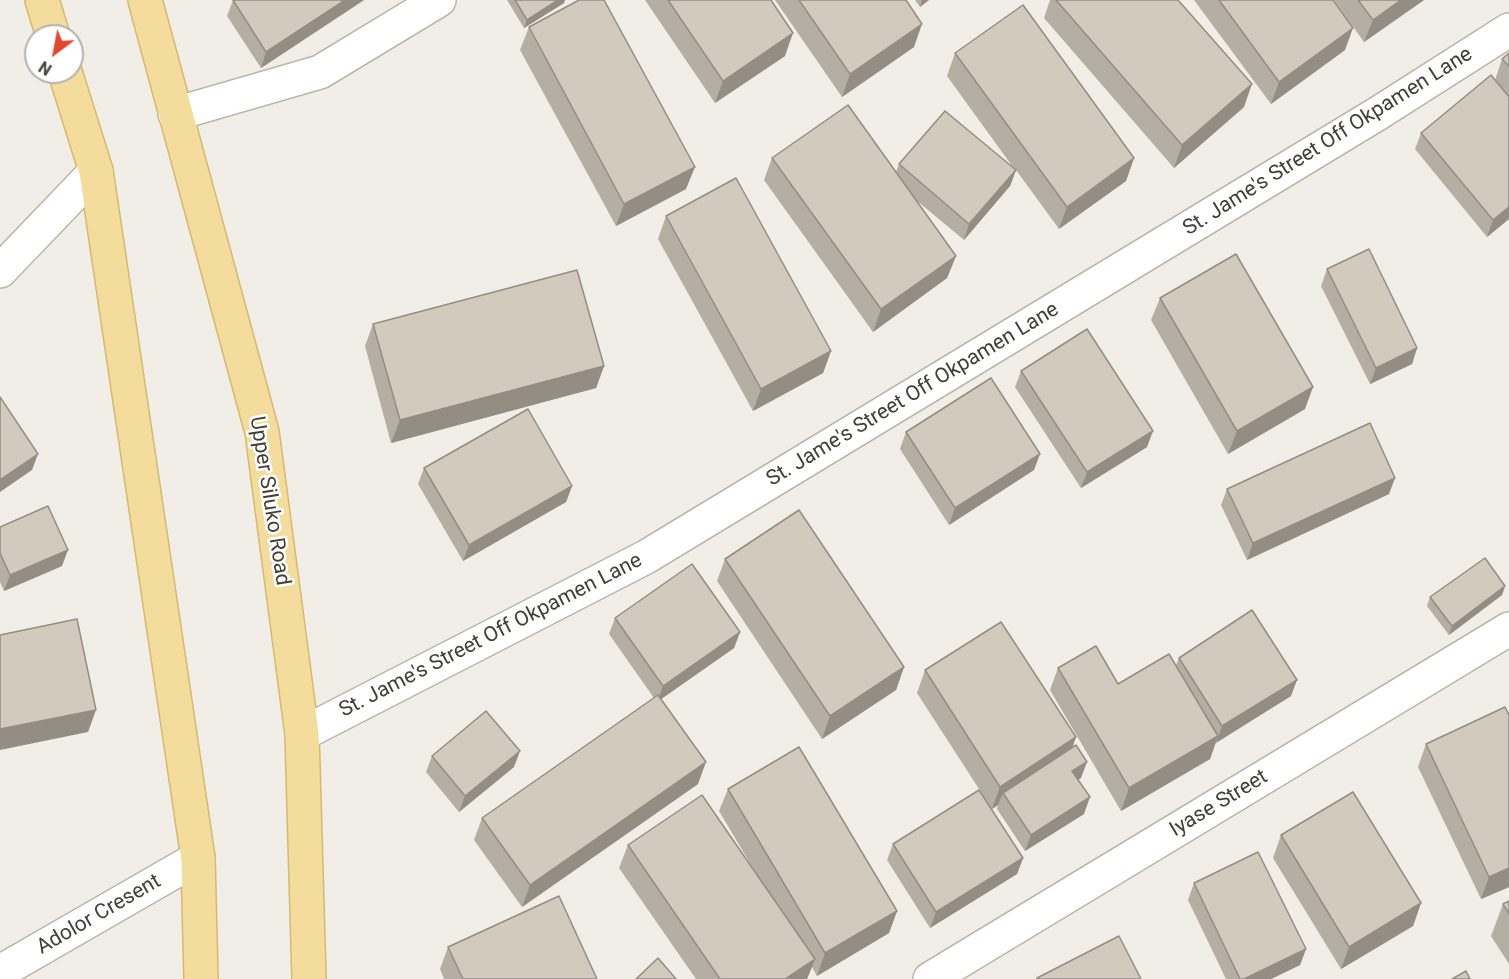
<!DOCTYPE html>
<html>
<head>
<meta charset="utf-8">
<style>
  body { margin:0 }
  #map { position:relative; width:1509px; height:979px; overflow:hidden; background:#f1eee7; font-family:Roboto,sans-serif }
  canvas { display:block }
  .north { position:absolute; left:24px; top:24px; width:60px; height:60px; box-sizing:border-box; background:#fff; border:2px solid #b4b2af; border-radius:50%; rotate:212deg; font-size:16px; font-weight:700; line-height:24px; text-align:center; color:#443f36 }
  .north::after { content:''; display:block; margin:auto; width:21px; height:27px; background:#e4482b; clip-path:polygon(50% 0,100% 100%,50% 72%,0 100%) }
</style>
</head>
<body>
<div id="map">
<canvas width="1509" height="979"></canvas>
<div class="north">N</div>
</div>
<script>
const context = document.querySelector('canvas').getContext('2d');
context.lineJoin = 'round';
function trace(path, color, width, dash) { context.strokeStyle = color; context.lineWidth = width; context.lineCap = dash ? 'butt' : 'round'; context.setLineDash(dash || []); context.stroke(path); }
function fill(path, color) { context.fillStyle = color; context.fill(path, 'evenodd'); }
function write(font, color, halo, rows, align = 'center') {
  context.font = font + ' Roboto,sans-serif'; context.lineWidth = 5; context.setLineDash([]); context.textBaseline = 'middle'; context.strokeStyle = halo; context.fillStyle = color; for (const [text, x, y, turn = 0] of rows) {
    context.save(); context.translate(x, y); context.rotate((+turn || 0) * Math.PI / 180); context.textAlign = isNaN(turn) ? turn : align; if (halo) context.strokeText(text, 0, 0); context.fillText(text, 0, 0); context.restore();
  }
}
const minor = new Path2D(`
  M175,114L320,72L439,0
  M0,271L96,171
  M302,734L646,557L1377,114L1509,30
  M0,972L198,858
  M930,979L1509,629`);
const major = new Path2D(`
  M42,0L53,36
  M145,0L262,432L302,734L309,979
  M65,72L96,171L198,858L201,979`);
const wall = new Path2D(`
  M233,0H364L261,68L227,16Z
  M507,0H565L564,3L524,28Z
  M645,0H771L785,56L715,103Z
  M775,0H906L914,47L842,97Z
  M915,0H929L920,7Z
  M1050,0H1178L1244,107L1174,168L1044,18Z
  M1194,0H1333L1345,50L1271,104Z
  M1334,0H1424L1364,42Z
  M529,27L686,189L616,226L520,50Z
  M955,53L1134,158L1126,181L1059,229L1016,170L1010,186L964,240L916,200L956,256L947,278L873,332L764,180L772,158L896,172L899,164L1015,170L947,76Z
  M1509,53V219L1487,237L1415,149L1421,133L1495,80L1502,59Z
  M666,216L831,351L823,373L753,411L658,239Z
  M1327,269L1417,348L1412,364L1370,384L1321,286Z
  M1160,298L1305,409L1228,454L1151,320Z
  M373,324L604,366L596,388L391,443L365,346Z
  M1021,371L1147,447L1081,488L1015,387Z
  M906,432L1034,470L949,525L900,449Z
  M424,468L572,486L566,502L463,561L418,484Z
  M1227,489L1389,494L1247,560L1221,505Z
  M0,527L62,566L4,591L0,582Z
  M725,559L904,667L896,690L822,739L717,581Z
  M1505,586L1502,595L1449,635L1427,606L1430,597Z
  M615,618L740,632L734,648L661,699L698,784L522,907L474,840L482,818L654,698L609,634Z
  M1179,658L1291,696L1216,742L1210,759L1121,811L1050,690L1058,668L1118,684L1176,665Z
  M925,670L1073,747L1081,778L1078,780L1084,814L1025,851L997,809L998,805L992,809L917,693Z
  M1509,715V887L1481,899L1418,767L1426,744Z
  M432,756L514,767L459,812L426,772Z
  M728,789L897,911L889,933L817,976L812,967L807,979H696L619,868L628,845L757,875L719,811Z
  M1281,835L1421,903L1413,926L1341,969L1273,858Z
  M893,844L1023,858L1017,874L930,928L887,860Z
  M1194,883L1306,949L1300,965L1271,979H1226L1188,900Z
  M1509,901V964L1491,936L1503,904Z
  M448,947L597,979H444L440,969Z`);
const shadedWall = new Path2D(`
  M345,0H364L261,68L266,52Z
  M558,0H565L564,3L524,28L527,20Z
  M922,0H929L920,7Z
  M1401,0H1424L1364,42L1373,20Z
  M922,24L914,47L842,97L850,74Z
  M1353,28L1345,50L1271,104L1279,82Z
  M793,33L785,56L715,103L723,81Z
  M1252,84L1244,107L1174,168L1182,145Z
  M1134,158L1126,181L1059,229L1067,207Z
  M695,167L686,189L616,226L624,204Z
  M1016,170L1010,186L964,240L969,224Z
  M1509,207V219L1487,237L1493,220Z
  M956,256L947,278L873,332L881,309Z
  M1417,348L1412,364L1370,384L1376,368Z
  M831,351L823,373L753,411L761,389Z
  M604,366L596,388L391,443L400,420Z
  M1313,387L1305,409L1228,454L1237,431Z
  M1153,431L1147,447L1081,488L1087,472Z
  M38,454L32,470L0,492V480Z
  M1040,454L1034,470L949,525L955,508Z
  M1395,478L1389,494L1247,560L1253,543Z
  M572,486L566,502L463,561L469,545Z
  M68,550L62,566L4,591L10,575Z
  M1505,586L1502,595L1449,635L1452,626Z
  M740,632L734,648L657,702L663,686Z
  M904,667L896,690L822,739L830,716Z
  M1297,680L1291,696L1216,743L1222,726Z
  M96,710L88,732L0,750V729Z
  M1218,736L1210,759L1121,811L1129,788Z
  M1076,737L1068,760L1003,793L998,805L992,809L1000,787Z
  M520,751L514,767L459,812L465,796Z
  M706,762L698,784L522,907L530,885Z
  M1087,762L1081,778L1066,787L1072,771Z
  M1090,797L1084,814L1025,851L1031,835Z
  M1023,858L1017,874L930,928L936,912Z
  M1509,868V887L1481,899L1489,877Z
  M1421,903L1413,926L1341,969L1349,947Z
  M897,911L889,933L817,976L825,953Z
  M1306,949L1300,965L1271,979H1244Z
  M815,959L807,979H785Z`);
const building = new Path2D(`
  M233,0H345L266,52Z
  M515,0H558L527,20Z
  M579,0H604L695,167L624,204L529,27Z
  M668,0H771L793,33L723,81Z
  M799,0H906L922,24L850,74Z
  M1056,0H1178L1252,84L1182,145Z
  M1219,0H1333L1353,28L1279,82Z
  M1358,0H1401L1373,20Z
  M1023,5L1134,158L1067,207L955,53Z
  M1509,53V66L1502,59Z
  M1491,75L1509,97V207L1493,220L1421,133Z
  M848,105L956,256L881,309L772,158Z
  M945,111L1016,170L969,224L899,164Z
  M736,178L831,351L761,389L666,216Z
  M1369,249L1417,348L1376,368L1327,269Z
  M1236,254L1313,387L1237,431L1160,298Z
  M577,270L604,366L400,420L373,324Z
  M1087,329L1153,431L1087,472L1021,371Z
  M991,378L1040,454L955,508L906,432Z
  M0,397L38,454L0,480Z
  M528,409L572,486L469,545L424,468Z
  M1370,423L1395,478L1253,543L1227,489Z
  M48,506L68,550L10,575L0,553V527Z
  M799,510L904,667L830,716L725,559Z
  M1485,558L1505,586L1452,626L1430,597Z
  M692,564L740,632L663,686L615,618Z
  M1252,610L1297,680L1222,726L1179,658Z
  M77,619L96,710L0,729V635Z
  M1001,622L1076,737L1000,787L925,670Z
  M1096,646L1118,684L1169,654L1218,736L1129,788L1058,668Z
  M658,695L706,762L530,885L482,818Z
  M1505,707L1509,715V868L1489,877L1426,744Z
  M486,711L520,751L465,796L432,756Z
  M1076,745L1087,762L1072,771L1090,797L1031,835L1003,793Z
  M799,747L897,911L825,953L728,789Z
  M979,790L1023,858L936,912L893,844Z
  M1353,792L1421,903L1349,947L1281,835Z
  M702,795L815,959L785,979H720L628,845Z
  M1258,852L1306,949L1244,979H1240L1194,883Z
  M559,896L597,979H463L448,947Z
  M1509,901V914L1503,904Z
  M1119,936L1141,979H1037V978Z
  M658,958L676,979H636Z
  M1466,971L1470,979H1452Z`);
const streetNames = [
  ["St. Jame's Street Off Okpamen Lane",1328,142,-32],
  ["St. Jame's Street Off Okpamen Lane",913,395,-31],
  ["Upper Siluko Road",269,501,81],
  ["St. Jame's Street Off Okpamen Lane",491,636,-27],
  ["Iyase Street",1219,804,-31],
  ["Adolor Cresent",99,915,-30]
];
trace(minor, '#bcb6aa', 36);
trace(major, '#d7b96f', 36);
trace(minor, '#fff', 33);
trace(major, '#f4dc9d', 33);
fill(wall, '#b5aea3');
fill(shadedWall, '#938d84');
fill(building, '#d2cabd');
trace(building, '#938d84', 1.5);
write('21px', '#443f36', '#fff', streetNames);
</script>
</body>
</html>
